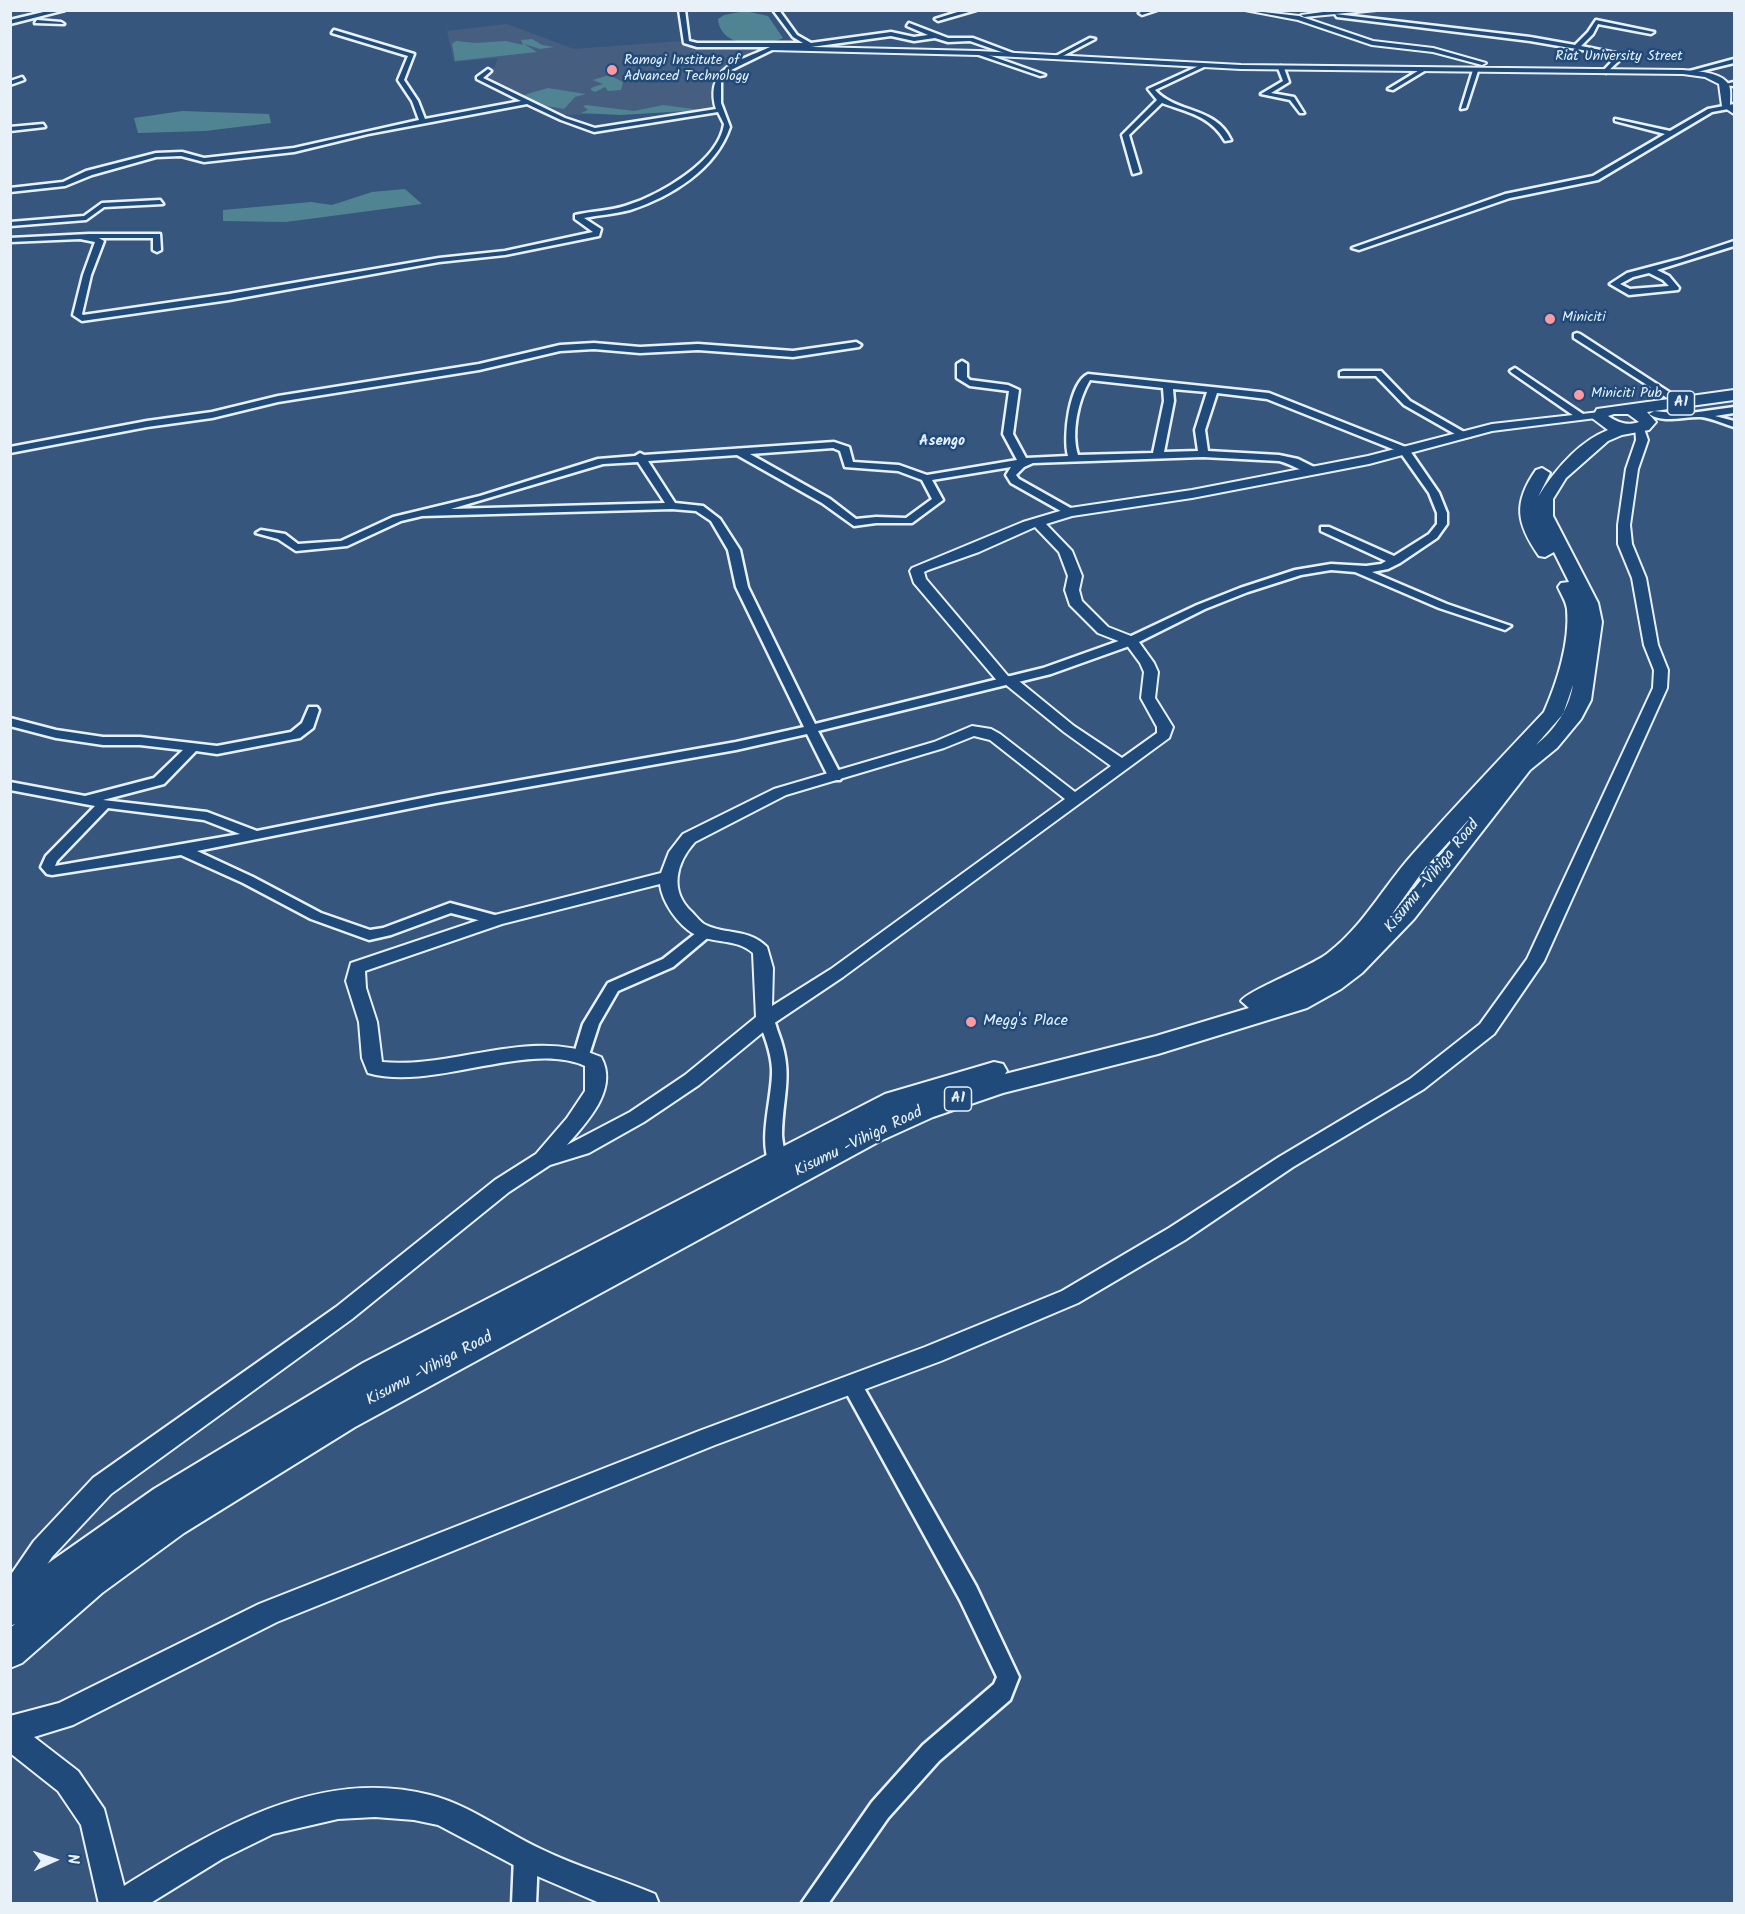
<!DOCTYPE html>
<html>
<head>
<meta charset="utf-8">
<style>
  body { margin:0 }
  #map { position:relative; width:1745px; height:1914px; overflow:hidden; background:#36567e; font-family:Kalam,sans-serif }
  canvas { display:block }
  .frame { position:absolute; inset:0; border:12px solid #e8f1f8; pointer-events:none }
  .north { position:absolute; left:24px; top:1830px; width:60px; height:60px; -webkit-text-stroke:4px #1f4a7a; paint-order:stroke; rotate:87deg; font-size:16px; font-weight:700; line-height:24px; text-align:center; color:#e8f1f8 }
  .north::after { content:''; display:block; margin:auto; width:21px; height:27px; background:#e8f1f8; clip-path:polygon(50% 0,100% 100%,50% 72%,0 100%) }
</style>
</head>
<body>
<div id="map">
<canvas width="1745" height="1914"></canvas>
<div class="frame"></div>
<div class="north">N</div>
</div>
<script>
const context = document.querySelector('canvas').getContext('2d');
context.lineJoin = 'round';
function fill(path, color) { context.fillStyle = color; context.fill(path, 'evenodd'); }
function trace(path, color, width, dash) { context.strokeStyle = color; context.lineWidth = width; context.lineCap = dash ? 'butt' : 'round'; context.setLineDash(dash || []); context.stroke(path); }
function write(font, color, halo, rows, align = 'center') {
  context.font = font + ' Kalam,sans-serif'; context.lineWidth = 5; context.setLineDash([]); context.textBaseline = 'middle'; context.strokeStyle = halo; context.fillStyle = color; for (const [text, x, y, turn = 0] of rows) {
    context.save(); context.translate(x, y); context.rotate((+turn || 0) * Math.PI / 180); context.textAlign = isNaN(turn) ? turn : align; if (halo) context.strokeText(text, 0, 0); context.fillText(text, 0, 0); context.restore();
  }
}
const built = new Path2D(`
  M507,24L574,49L682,41L686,44L701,46H758L756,59L716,75V110L703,112L560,115L482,78L494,68L498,58L454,62L447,31Z`);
const green = new Path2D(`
  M745,11L768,16L783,38C763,48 720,48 718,19L724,15Z
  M532,39L542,45L554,47L540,49L524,44L537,52L455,61L452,44L456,41L475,43L506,41L523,45L521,40Z
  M609,75L623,82L621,90L608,91L605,87L595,92L591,90V88L603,84L593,80Z
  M548,88L586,94L575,97L564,109C550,106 533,106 524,95Z
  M586,105L634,111L663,105L701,110L621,115L581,113L588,110L583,106Z
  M182,111L269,114L271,123L205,131L138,133L134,118Z
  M405,189L422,204L286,222L223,221V210L311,202L332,205L372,192Z`);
const minor = new Path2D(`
  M52,10H65L10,24V20Z
  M679,10H685L689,41L697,43H803L793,37L773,10H779L797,35L811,43L891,32L914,37L928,35L907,26L909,23L948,38H973L1018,55L1013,56L970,41L948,42L935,38L914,41L891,36L811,47H774V49L729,71L721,80V103L730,127C716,169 671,197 630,210C615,214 599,215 584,218L601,229L599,236L505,255L439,262L229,300L82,321L73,315L83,275L95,242L80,239L10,242V238L89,234H160L161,250L157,252L153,250V238H99L104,241L91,275L82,314L83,315L229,294L439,258L505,251L593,232L575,219V215C592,211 609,211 625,206C658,196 719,162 724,124L718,112L594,132L561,120L527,104L368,134L294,152L204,162L181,156L156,157L92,175L65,186L10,192V188L63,182L86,171L156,153L182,152L204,158L294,148L419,120L412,101L398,80L408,56L332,33L334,30L414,54L404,80L418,101L425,119L521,101L477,79V77L488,69L491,71L483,78L565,118L595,128L716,109C704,67 740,61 770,47H697L684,43Z
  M964,10H976L938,21L935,19Z
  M1145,10H1157L1142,15L1139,13Z
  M1335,14L1530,37L1575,45L1588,32L1596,20L1654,32L1651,34L1598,24L1593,34L1581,46L1625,55L1606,73L1603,71L1617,56L1530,41L1337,17Z
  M37,20L61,22L64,24L35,23Z
  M1090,38L1095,39L1059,58L1054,57Z
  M976,52H980L1045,75L1040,76L976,54Z
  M1734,59V63L1689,74L1686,72Z
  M1203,64L1208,65L1155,90C1177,114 1215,106 1231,140L1225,141C1211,116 1187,112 1162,103L1129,135L1140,172L1133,174L1122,135L1157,100L1148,89Z
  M1281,66L1284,68L1289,82L1271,93L1294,97L1304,113H1300L1290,100L1261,94L1283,81L1278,68Z
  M1421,69L1426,70L1393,90L1388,89Z
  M1473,70L1478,71L1466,108L1461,109Z
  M22,77L24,80L10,85V81Z
  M1734,82V86L1721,85Z
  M1734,104V108L1712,112L1598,180L1510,198L1359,250L1352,248L1505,194L1593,176L1665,134L1615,121V119L1670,131L1708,109Z
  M43,124L45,127L10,131V127Z
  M160,200L163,204L104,207L86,220L10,226V222L84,216L102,203Z
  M1734,241V246L1657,270L1669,276L1679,288L1678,290L1629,295L1610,284L1627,273L1680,259ZM1649,273L1663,280L1669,286L1630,289L1620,284L1633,277Z
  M1577,333L1580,334L1686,403L1678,405L1574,338V334Z
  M856,342L861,345L859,347L793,357L698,350L640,353L594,349L560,351L479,370L278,402L212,418L147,427L10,453V447L147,421L212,412L278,396L479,364L560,345L594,343L640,347L698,344L793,351Z
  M962,361L967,364V377L970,380L1008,385L1019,390L1013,434L1026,458L1068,456C1063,437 1069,383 1088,374L1269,393L1408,448L1439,493L1447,513V524L1437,538L1400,563L1388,569L1372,572L1447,604L1511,626L1505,630L1439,608L1355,572L1331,570L1301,575L1248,592L1205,609L1135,644L1051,674L818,731L842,777L840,780H830L807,734L736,750L437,803L197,851L253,877L321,913L370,930L383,928L450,903L502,917L504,920L502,923L497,925L451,913L391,935L369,940L311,919L243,883L181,855L52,875L47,874L41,867L46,856L95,806L10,790V782L85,796L154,778L183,750L140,745H103L56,738L10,726V718L56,730L103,737H140L217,746L291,732L302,723L309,707H317L319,710L313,728L300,738L217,754L196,751L164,784L103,800L207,812L257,831L437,795L736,742L804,727L736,587L728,550L711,521L696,511L672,509L422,516L401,521L347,546L296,551L278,539L256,533L261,530L285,534L298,544L341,541L393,517L480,496L598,459L635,456L640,453L644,455L834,442L849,447L853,462L899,465L927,475L1017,460L1003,434L1009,391L970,386L957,378V364ZM1090,380L1163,388L1164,401L1153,453L1078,455C1071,433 1078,400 1090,380ZM1173,389L1207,392L1195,430L1198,451L1164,452L1174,401ZM1217,393L1267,399L1400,452L1429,493L1437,513V524L1429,534L1394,556L1329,527H1321V531L1386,561L1381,564L1366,566L1331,564L1295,570L1240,588L1197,605L1127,638L1043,668L815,724L748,587L740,550L720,519L703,506L675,503L648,461L737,455L822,503L854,526L876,523H912L943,500L932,480L1011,467L1006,475L1011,483L1066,514H1074V510L1019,479L1016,475L1024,467L1033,463L1203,457L1279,461C1292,464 1306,475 1318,473V469L1298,459L1279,455L1208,451L1205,430ZM833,448L840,451L845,467L898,471L922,480L932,499L906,518L876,517L856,519L830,499L750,454ZM638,462L665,503L451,509L603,464ZM108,808L204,820L240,834L55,866L57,861Z
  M1515,368L1583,414V418H1577L1512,373L1510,371Z
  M1343,371H1381L1410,401L1471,436L1462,438L1404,405L1376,376H1340V372Z
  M1734,407V413L1715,416L1734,421V427C1724,424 1711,418 1701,417C1685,416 1664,424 1649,414L1654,411L1684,414Z
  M706,927L713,932L711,935L673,967L618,991L599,1024L588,1058H576L574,1054L583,1024L608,983L663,959L701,929Z
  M766,1014C775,1016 775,1024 778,1032C794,1074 783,1092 782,1134C782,1145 788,1157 783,1167L777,1168L771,1167C757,1141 773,1097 772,1069C771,1051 764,1035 758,1019Z
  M852,1377L859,1379L976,1586L1019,1677L1010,1700L939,1761L888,1818L828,1904H801L872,1802L923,1745L994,1684L997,1677L960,1600L842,1385L845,1379Z
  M526,1845L534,1849L538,1857L536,1904H512L514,1857L518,1849Z`);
const tertiary = new Path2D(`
  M1245,10L1299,16L1373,41L1433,48L1486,63L1482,65L1433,52L1372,45L1298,20Z
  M1338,10H1377L1304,17L1301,15Z
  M772,46L978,51L1241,65L1683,70C1696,71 1722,72 1729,85C1731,91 1730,99 1730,105L1734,109V114L1722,106L1719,84L1705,77L1683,74L1241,69L978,55L769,50Z
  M1600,412L1606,415L1604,417L1492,431L1369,464L1192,498L1072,516L1046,524L1072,551L1082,576L1079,590L1082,601L1108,627L1136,638L1154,663L1158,672L1155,698L1173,727L1169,738L843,977L773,1024L699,1085L644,1122L589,1153L550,1165L509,1192L352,1319L111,1494L52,1557L19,1608L10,1611V1576L34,1541L93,1478L336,1307L495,1180L536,1154L567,1118L585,1091V1066C528,1040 432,1092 368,1073L362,1058L359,1022L346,981L351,963L491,916L661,873L669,852L683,834L774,789L934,742L972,726L991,729L1000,734L1075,792L1111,766L1064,732L1005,684L999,683L914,583L910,571L912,568L1023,522L1070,508L1192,490L1368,456L1492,424ZM1035,527L1059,552L1068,576L1065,590L1070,605L1098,633L1126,644L1140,663L1144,672L1141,698L1157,727V733L1122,758L1074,726L1014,677L1008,676L926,579L924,572L928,570L979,552ZM974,736L990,740L1065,799L831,969L772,1006L773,968L767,947C748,928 726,935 706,925C701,923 696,916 692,912C669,891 676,863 695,842L786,795L944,748ZM660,884C662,902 678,925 694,934C713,944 736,938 753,953L756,1017L685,1075L630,1112L567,1145C587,1122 619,1089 601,1057C532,1026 454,1069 382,1062L377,1022L366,988L365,971L502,924Z
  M1635,426H1643L1648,440L1638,469L1630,525L1632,544L1646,578L1658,645L1668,670L1667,688L1544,961L1494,1034L1424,1089L1293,1167L1185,1240L1078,1303L941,1361L715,1445L277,1622L73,1725L34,1737L78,1771L104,1809L124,1886C214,1830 319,1766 430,1795C470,1805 504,1832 541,1849C578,1867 617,1878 655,1894L659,1904H602L523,1870L438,1825L414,1820L375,1817L338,1819L273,1834L222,1859L149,1904H99L81,1825L58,1791L10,1753V1716L59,1703L259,1604L699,1431L925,1347L1062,1291L1169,1228L1279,1157L1410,1079L1480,1024L1527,959L1653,688L1654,670L1644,645L1632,578L1618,544V525L1626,469L1636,440Z`);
const trunk = new Path2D(`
  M1734,390V400L1647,412L1656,422L1649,430L1622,435L1608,441L1566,478L1553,499V516L1598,603L1602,622L1591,700L1581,719L1557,748L1530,770L1414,919L1362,973L1341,989L1307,1008L1158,1054L1003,1093L933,1117L878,1142L355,1427L184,1533L102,1593L22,1663L10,1668V1628L15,1624L10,1626V1590L154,1489L363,1363L885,1094L994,1062L1003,1064L1007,1071L1005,1074L1156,1036L1249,1008L1241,1001C1247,991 1312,966 1328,953C1363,926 1382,889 1411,856C1454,807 1499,760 1544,712C1557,683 1570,642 1567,609C1566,601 1561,594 1558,587L1561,583L1569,582L1554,552L1545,557L1539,556C1516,523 1513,503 1536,470L1542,468L1550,473L1538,497C1555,470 1578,442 1608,430L1592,418L1597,409ZM1614,414H1628L1639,422C1628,426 1618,423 1608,416ZM1573,685C1569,709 1555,730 1536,745L1563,714ZM1472,816L1398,909L1392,914L1425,868Z`);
const markers = [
  [612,70,6,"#ff9aa2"],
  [1550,319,6,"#ff9aa2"],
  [1579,395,6,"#ff9aa2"],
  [971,1022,6,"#ff9aa2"]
];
const farStreetnames = [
  ["Riat University Street",1619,58]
];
const farPoinames = [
  ["Ramogi Institute of",624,62],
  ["Advanced Technology",624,78],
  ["Miniciti",1562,319],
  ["Miniciti Pub",1591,395]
];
const shields = [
  [1681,403,27],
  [958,1099,27]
];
const shieldNames = [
  ["A1",1681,403],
  ["A1",958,1099]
];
const farNeighbourhoodnames = [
  ["Asengo",942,442]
];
const streetNames = [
  ["Kisumu -Vihiga Road",1433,877,-51],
  ["Kisumu -Vihiga Road",859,1143,-26],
  ["Kisumu -Vihiga Road",430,1370,-28]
];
const poiNames = [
  ["Megg's Place",983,1022]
];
fill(built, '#465f81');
fill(green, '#508492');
trace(minor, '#e8f1f8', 5);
trace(tertiary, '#e8f1f8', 4);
trace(trunk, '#e8f1f8', 4);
fill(minor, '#1f4a7a');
fill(tertiary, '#1f4a7a');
fill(trunk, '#1f4a7a');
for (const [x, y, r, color] of markers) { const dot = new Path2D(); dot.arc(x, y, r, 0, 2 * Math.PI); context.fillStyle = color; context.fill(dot); trace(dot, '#1f4a7a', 2); }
write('14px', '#e8f1f8', '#1f4a7a', farStreetnames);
write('14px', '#e8f1f8', '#1f4a7a', farPoinames, 'left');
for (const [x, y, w] of shields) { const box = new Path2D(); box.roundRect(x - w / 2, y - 12, w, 24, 4.5); context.fillStyle = '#1f4a7a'; context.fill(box); trace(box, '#e8f1f8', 1.5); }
write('bold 15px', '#e8f1f8', null, shieldNames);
write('bold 15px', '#e8f1f8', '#1f4a7a', farNeighbourhoodnames);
write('16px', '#e8f1f8', '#1f4a7a', streetNames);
write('16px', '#e8f1f8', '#1f4a7a', poiNames, 'left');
</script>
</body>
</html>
